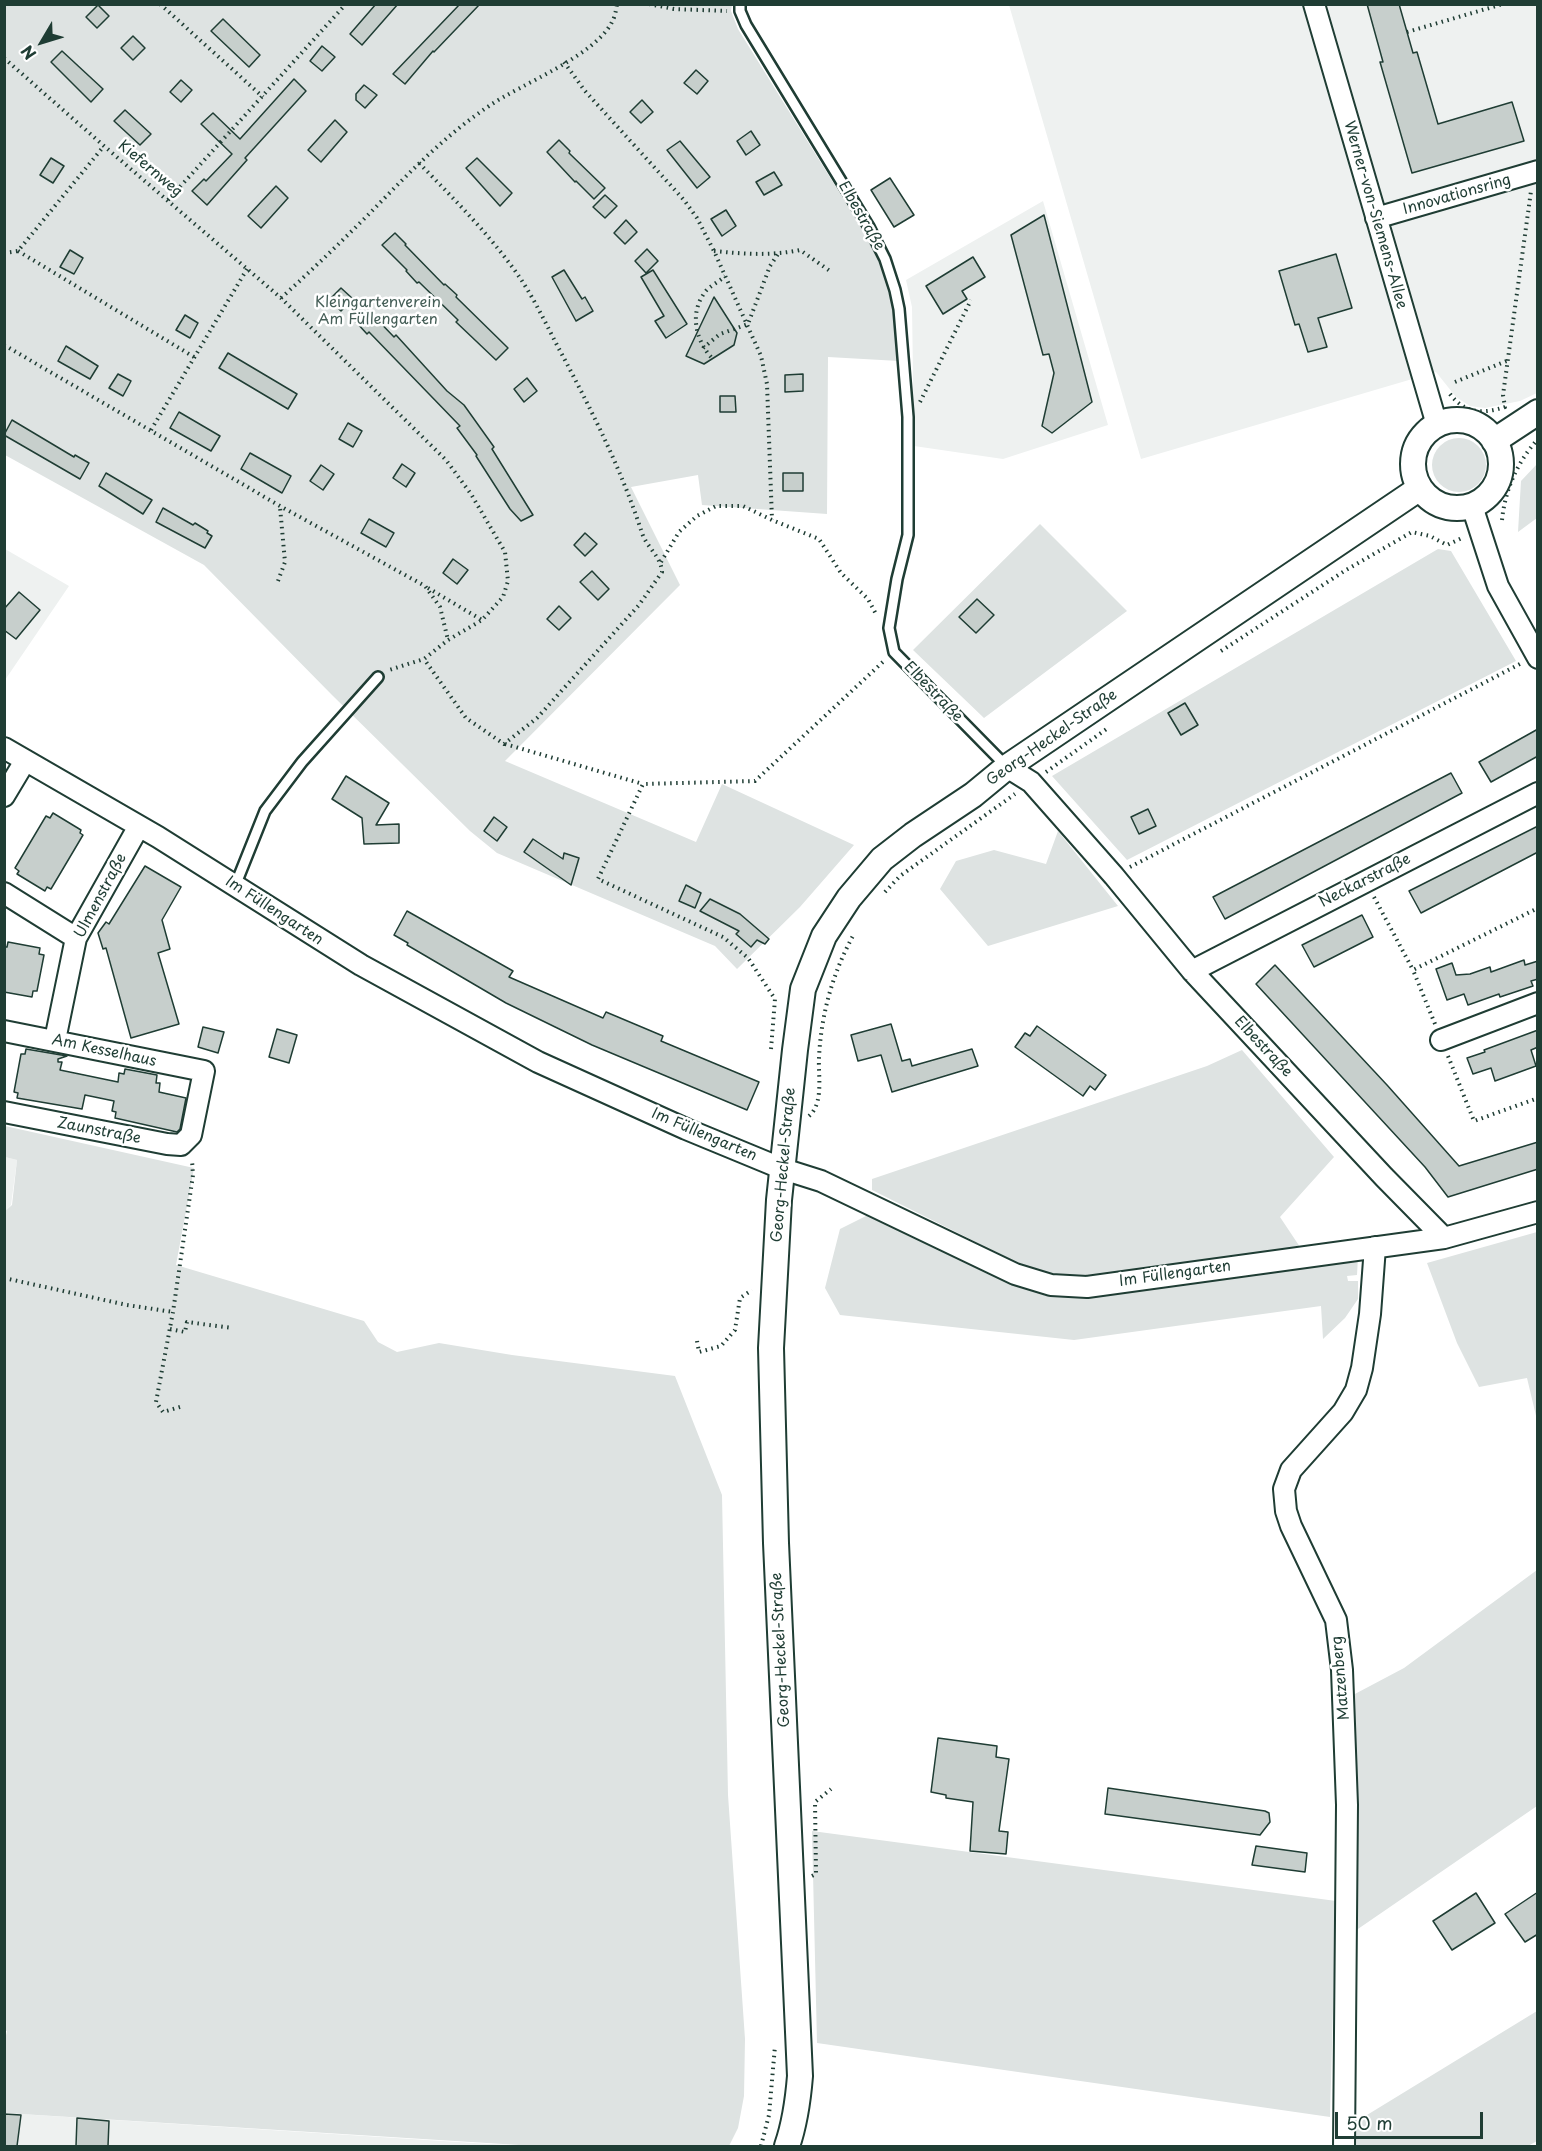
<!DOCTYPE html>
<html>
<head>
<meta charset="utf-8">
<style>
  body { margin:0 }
  #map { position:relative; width:1542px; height:2151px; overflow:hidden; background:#fff; font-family:"Playpen Sans",sans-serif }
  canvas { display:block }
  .frame { position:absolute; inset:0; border:6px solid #1f3d34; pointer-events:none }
  .north { position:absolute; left:12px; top:12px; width:60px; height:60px; -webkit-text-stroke:4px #fff; paint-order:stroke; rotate:232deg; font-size:16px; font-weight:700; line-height:24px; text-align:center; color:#1f3d34 }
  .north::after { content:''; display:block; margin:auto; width:21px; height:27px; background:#1f3d34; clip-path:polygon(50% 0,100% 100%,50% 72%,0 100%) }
  .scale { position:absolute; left:1335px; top:2112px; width:148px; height:27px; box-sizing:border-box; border:3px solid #1f3d34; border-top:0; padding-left:8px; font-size:18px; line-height:21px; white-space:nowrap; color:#1f3d34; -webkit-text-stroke:4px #fff; paint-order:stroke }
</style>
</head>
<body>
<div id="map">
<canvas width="1542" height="2151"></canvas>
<div class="frame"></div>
<div class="north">N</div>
<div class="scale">50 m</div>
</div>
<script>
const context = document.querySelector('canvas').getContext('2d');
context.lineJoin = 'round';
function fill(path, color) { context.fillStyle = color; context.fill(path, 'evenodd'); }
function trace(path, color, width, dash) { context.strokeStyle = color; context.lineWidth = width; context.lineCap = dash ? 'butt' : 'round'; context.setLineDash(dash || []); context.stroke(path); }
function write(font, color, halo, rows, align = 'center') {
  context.font = font + ' "Playpen Sans",sans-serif'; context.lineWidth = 5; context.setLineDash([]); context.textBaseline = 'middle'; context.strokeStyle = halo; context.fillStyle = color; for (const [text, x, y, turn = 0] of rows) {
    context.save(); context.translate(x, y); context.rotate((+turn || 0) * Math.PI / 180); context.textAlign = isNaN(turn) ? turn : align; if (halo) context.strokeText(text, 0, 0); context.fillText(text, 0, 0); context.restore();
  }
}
const built = new Path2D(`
  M1009,5H1537V393L1520,401L1485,408L1470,406L1456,397L1436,372L1141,459Z
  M1043,201L1108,425L1003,459L914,446L912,307L906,280Z
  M5,549L69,586L5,680Z
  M5,1157L17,1160L11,1205L5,1212Z
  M4,2113L490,2144L535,2146H5Z`);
const green = new Path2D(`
  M4,5H732L731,11L738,29L875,250L893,308L899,361L828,357L827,514L702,505L698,475L631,487L680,585L505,761L696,842L722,784L854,845L800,907L737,969L715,946L497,853L470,831L332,695L204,565L5,455Z
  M1432 465a27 27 0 1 1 54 0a27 27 0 1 1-54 0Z
  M1537,464V518L1518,532L1521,481Z
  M1040,524L1127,611L984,718L913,650Z
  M1438,549L1451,551L1516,661L1127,860L1052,776Z
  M1058,831L1118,906L988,946L940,889L956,861L994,850L1046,864Z
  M1242,1050L1334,1157L1280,1217L1300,1247L1083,1276L1054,1274L1018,1263L872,1190V1179L1207,1066Z
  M5,1126L194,1168L176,1265L364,1321L378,1342L397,1352L439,1343L512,1355L675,1376L722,1495L728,1795L745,2039L744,2096L738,2128L729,2146H535L5,2113L4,2044L7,2031L4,2030V1212L12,1205L17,1160L5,1157Z
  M870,1214L1010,1282L1046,1296L1086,1297L1358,1257L1357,1275L1347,1276L1348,1281H1358V1299L1345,1318L1323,1339L1321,1306L1074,1340L840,1315L825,1288L840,1229Z
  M1537,1232H1538L1537,1420L1527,1378L1479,1387L1457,1343L1427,1263Z
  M1537,1570V1806L1355,1931L1357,1802L1353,1695L1404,1668Z
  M812,1831L1336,1901L1330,2117L817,2043Z
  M1537,2011V2141L1528,2146H1350L1349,2126Z`);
const building = new Path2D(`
  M376,4H398L362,45L350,34Z
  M460,4H480L434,52L433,51L405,84L393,74Z
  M1367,4H1399L1413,53L1417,52L1438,124L1512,102L1524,141L1412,173L1380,62H1383Z
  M98,5L109,16L97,28L86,17Z
  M223,19L260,55L249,67L211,31Z
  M133,36L145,48L133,60L121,48Z
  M322,46L335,57L322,71L310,61Z
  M62,51L103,89L91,102L51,62Z
  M696,70L708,81L697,94L684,83Z
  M294,79L306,91L245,158L247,160L207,205L192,191L204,179L206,181L232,154L201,124L213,113L240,139Z
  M181,80L192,90L181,102L170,92Z
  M364,85L377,95L365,108L356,100V94Z
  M642,100L653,112L641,123L630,112Z
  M125,110L151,134L140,145L114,121Z
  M335,120L347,132L321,162L308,150Z
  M751,131L760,145L746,155L737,141Z
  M559,140L570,151L569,153L605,188L594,199L576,181L575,182L547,152Z
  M680,141L710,177L697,188L667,150Z
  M51,158L64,166L53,183L40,175Z
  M477,158L512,193L500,206L466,168Z
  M774,172L782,185L764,195L756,182Z
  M890,178L914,215L894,227L871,190Z
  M276,186L288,198L261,228L248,216Z
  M605,195L617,206L605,218L593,207Z
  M726,210L736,226L722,236L711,219Z
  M1044,215L1092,402L1052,433L1042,426L1054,373L1049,354L1043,355L1011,235Z
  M626,220L637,232L625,244L614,233Z
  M395,233L406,244L405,245L444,285L445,284L457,295L456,297L508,348L496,360L456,322L458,320L419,282L417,283L406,271L407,270L382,245Z
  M647,249L658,261L646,273L635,261Z
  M70,250L83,258L74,274L60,267Z
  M1336,254L1352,308L1318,318L1327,347L1308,352L1299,324L1295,325L1279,271Z
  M973,257L985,277L962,291L967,299L943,314L926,286Z
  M564,270L582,299L585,297L593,311L576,321L552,277Z
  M653,270L687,324L666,338L655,321L664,316L641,277Z
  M341,288L353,299L341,311L329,300Z
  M714,297L737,333L734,345L704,364L686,356Z
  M368,310L394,337L396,335L447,391L464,405L494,447L492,449L533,515L521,521L510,509L476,456L477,455L457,428L460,426L369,332L367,334L356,322Z
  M185,315L198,323L190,338L176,330Z
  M66,346L98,366L90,379L58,361Z
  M228,353L297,394L288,409L219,368Z
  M118,374L131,381L123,396L109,388Z
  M803,374V391L785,392V375Z
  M527,378L537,391L524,402L514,389Z
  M720,396H735L736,412H720Z
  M179,412L220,436L211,451L170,428Z
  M12,420L74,457L75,455L89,463L80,479L4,435Z
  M348,423L362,431L353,447L339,439Z
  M250,453L291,476L282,493L241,469Z
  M402,464L415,473L406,487L393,478Z
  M321,465L334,474L323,490L310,481Z
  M106,473L152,500L143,514L99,486Z
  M783,473H803V491H783Z
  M163,508L193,525L195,523L208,531L207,533L212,536L205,548L156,522Z
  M369,519L394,533L386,547L361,533Z
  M585,533L597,544L585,556L574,545Z
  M453,559L468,570L457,584L443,573Z
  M592,571L609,589L598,600L580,582Z
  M19,592L40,610L16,639L4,630V609Z
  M977,599L994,615L976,633L959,617Z
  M559,606L571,618L559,630L547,619Z
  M1185,703L1198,725L1181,735L1168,713Z
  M1538,729V756L1491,782L1479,762Z
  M1451,773L1462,793L1225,919L1213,897Z
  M346,776L389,803L376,825L399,824V843L364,844L362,818L332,799Z
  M1148,809L1156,826L1139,834L1131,817Z
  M53,813L81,830L80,833L83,835L51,889L47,887L45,891L17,874L19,871L15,868L46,816L50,818Z
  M494,817L507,827L497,841L484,831Z
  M1538,826V852L1421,913L1409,891Z
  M533,839L563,859L564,853L579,858L571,885L524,852Z
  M145,866L181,887L162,920L170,949L158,953L179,1024L131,1038L106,948L103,949L98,933L106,922L109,924Z
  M686,885L701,893L695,908L679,901Z
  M710,899L740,914L769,939L765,944L757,940L751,947L736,934L739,931L700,911Z
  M407,911L513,971L509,977L603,1018L606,1012L663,1036L661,1041L759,1082L747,1110L592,1045L506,1003L407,945L408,943L394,935Z
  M1362,915L1373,937L1314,967L1302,945Z
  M8,942L40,948L39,954L44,955L37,991H33L32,997L4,992V947H7Z
  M1524,960L1525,965L1538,961V979L1531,981L1533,986L1500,997L1499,994L1468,1005L1464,994L1447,1000L1436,969L1452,963L1456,975L1470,974L1490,967L1491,972Z
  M1275,965L1387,1085L1459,1166L1538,1142V1169L1448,1197L1425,1167L1256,984Z
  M891,1024L902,1061L910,1059L912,1066L972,1049L978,1066L892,1092L881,1055L858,1061L851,1035Z
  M1037,1026L1106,1075L1095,1090L1090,1086L1083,1096L1015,1047L1025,1033L1030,1036Z
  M203,1027L224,1032L218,1053L198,1047Z
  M277,1029L297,1035L289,1063L269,1057Z
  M1538,1030V1047L1531,1050L1536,1066L1495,1081L1491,1068L1473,1074L1467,1058L1485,1052L1484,1050Z
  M26,1049L67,1056L58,1059V1062H62L60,1070L118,1082L119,1073L124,1074L125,1069L157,1075L156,1083H160L159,1092L186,1098L180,1129L177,1132L115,1118L116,1112L112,1111L114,1101L85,1095L82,1109L17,1098L18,1093L14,1092L21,1054H25Z
  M938,1738L997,1746L996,1757L1009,1759L999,1831L1008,1832L1006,1854L970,1851L973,1802L946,1798V1795L931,1792Z
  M1108,1788L1265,1811L1269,1813L1270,1822L1260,1835L1105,1814Z
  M1256,1846L1307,1853L1305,1872L1252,1865Z
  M1538,1892V1934L1525,1942L1505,1914Z
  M1476,1893L1495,1923L1452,1950L1433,1921Z
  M4,2114L21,2115L17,2146H4Z
  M77,2118L109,2121L108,2146H76Z`);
const path = new Path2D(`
  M160,4L263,97
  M649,4L674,9L727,11
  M1407,32L1503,4
  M4,58L104,146L281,298L446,460L471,494L505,552L508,581L503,597L482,620L448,640L424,659L389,670
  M564,62L585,91L684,200L697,218L714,251L761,356L767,384L772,520
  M419,163C452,197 485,230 513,268C531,292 544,320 558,347C590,407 621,468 642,533C647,548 661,556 662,572L639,605L537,718L504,744L466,718L424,659
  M168,200L346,4
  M18,251L194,357
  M714,251C744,254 771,256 800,250L830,271
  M4,253L18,251L104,146
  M281,298C312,270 341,242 370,213C407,175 444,136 489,106C521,84 595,56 612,22C615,17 616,10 617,4
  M4,345L280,506L425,586L440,607L448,640
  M703,348L720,334L748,324L770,266L778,254
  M711,357C696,340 690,315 703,295C708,286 718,283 725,276
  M1455,382L1509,360
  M1450,394C1465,414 1483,414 1505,407L1503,395L1531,191
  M920,402L971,300
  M151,430L247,269
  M1502,520C1505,490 1517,463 1537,440
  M661,562L679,532L697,516L716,506H743L772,520L819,539L841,573L868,599L877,616
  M278,581L285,562L280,507
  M428,588L482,620
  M1221,651L1346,570L1412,532L1430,536L1447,545L1462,538
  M505,744L643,784
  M1046,772L1108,728
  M1130,867L1520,664
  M885,892L900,876L1015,794
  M1374,897L1413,970
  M1435,1024L1413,970L1538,908
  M771,1049L775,999L748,958L723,937L598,879L643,784L755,781L885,660
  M1448,1056L1474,1121L1538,1098
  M809,1116C824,1103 818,1075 819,1058C821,1014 833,972 854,934
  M4,1278L127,1305L173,1312
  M170,1329L185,1332L187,1322L232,1328
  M697,1341L699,1352L721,1346L735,1330L740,1298L752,1290
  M180,1407L163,1412L156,1402L173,1312L193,1175L192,1160
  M812,1876L816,1874L815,1802L831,1789
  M761,2146L769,2115L775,2046`);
const service = new Path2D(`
  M740,4V11L746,25L869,227L885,259L895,290L899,309L908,417V535L897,579L889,628L894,652L1007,767
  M235,886L265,811L302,762L378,677`);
const minor = new Path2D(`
  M1314,4L1437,425
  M1376,218L1538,171
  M1472,506L1498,586L1538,658
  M4,748L158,837L361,965L538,1062L686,1129L783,1169L821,1181L1015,1274L1051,1285L1087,1287L1444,1238L1538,1212
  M1007,767L1031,782L1114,876L1192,971L1384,1177L1444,1238
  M4,796L25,761
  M4,893L76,938
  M1192,971L1538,793
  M4,1031L204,1071L191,1135L181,1145L167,1144L4,1112
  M55,1040L76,938L139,826
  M1441,1040L1538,1003
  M1344,2146L1347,1805L1342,1670L1336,1620L1291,1526L1286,1511L1284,1489L1291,1470L1343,1412L1356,1390L1362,1368L1370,1314L1375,1247`);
const tertiary = new Path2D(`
  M1413 464a44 44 0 1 1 88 0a44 44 0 1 1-88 0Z
  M1494,441L1538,412
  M787,2146C795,2123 798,2101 800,2076L776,1543L771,1348L779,1200L795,1050L803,989L824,936L849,898L882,859L913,835L973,795L1007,767L1420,488`);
const streetNames = [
  ["Kiefernweg",150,169,40],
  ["Innovationsring",1457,195,-16],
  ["Werner-von-Siemens-Allee",1375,215,74],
  ["Elbestraße",861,216,60],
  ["Elbestraße",933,692,46],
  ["Georg-Heckel-Straße",1052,738,-35],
  ["Neckarstraße",1365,881,-27],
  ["Ulmenstraße",101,896,-62],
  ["Im Füllengarten",274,911,33],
  ["Elbestraße",1263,1047,47],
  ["Am Kesselhaus",104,1051,12],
  ["Zaunstraße",99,1131,11],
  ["Im Füllengarten",704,1135,23],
  ["Georg-Heckel-Straße",784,1165,-85],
  ["Im Füllengarten",1175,1274,-8],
  ["Georg-Heckel-Straße",781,1650,-93],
  ["Matzenberg",1341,1678,-95]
];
const parkNames = [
  ["Kleingartenverein",378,303],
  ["Am Füllengarten",378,320]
];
fill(built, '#eef1f0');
fill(green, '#dee3e2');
fill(building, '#c7cfcc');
trace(building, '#1f3d34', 1.5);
trace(service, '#1f3d34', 14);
trace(minor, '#1f3d34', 24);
trace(tertiary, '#1f3d34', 28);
trace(path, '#1f3d34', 4, [1.5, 4.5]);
trace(service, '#fff', 9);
trace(minor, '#fff', 20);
trace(tertiary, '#fff', 24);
write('15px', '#1f3d34', '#fff', streetNames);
write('15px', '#455e57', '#fff', parkNames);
</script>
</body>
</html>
